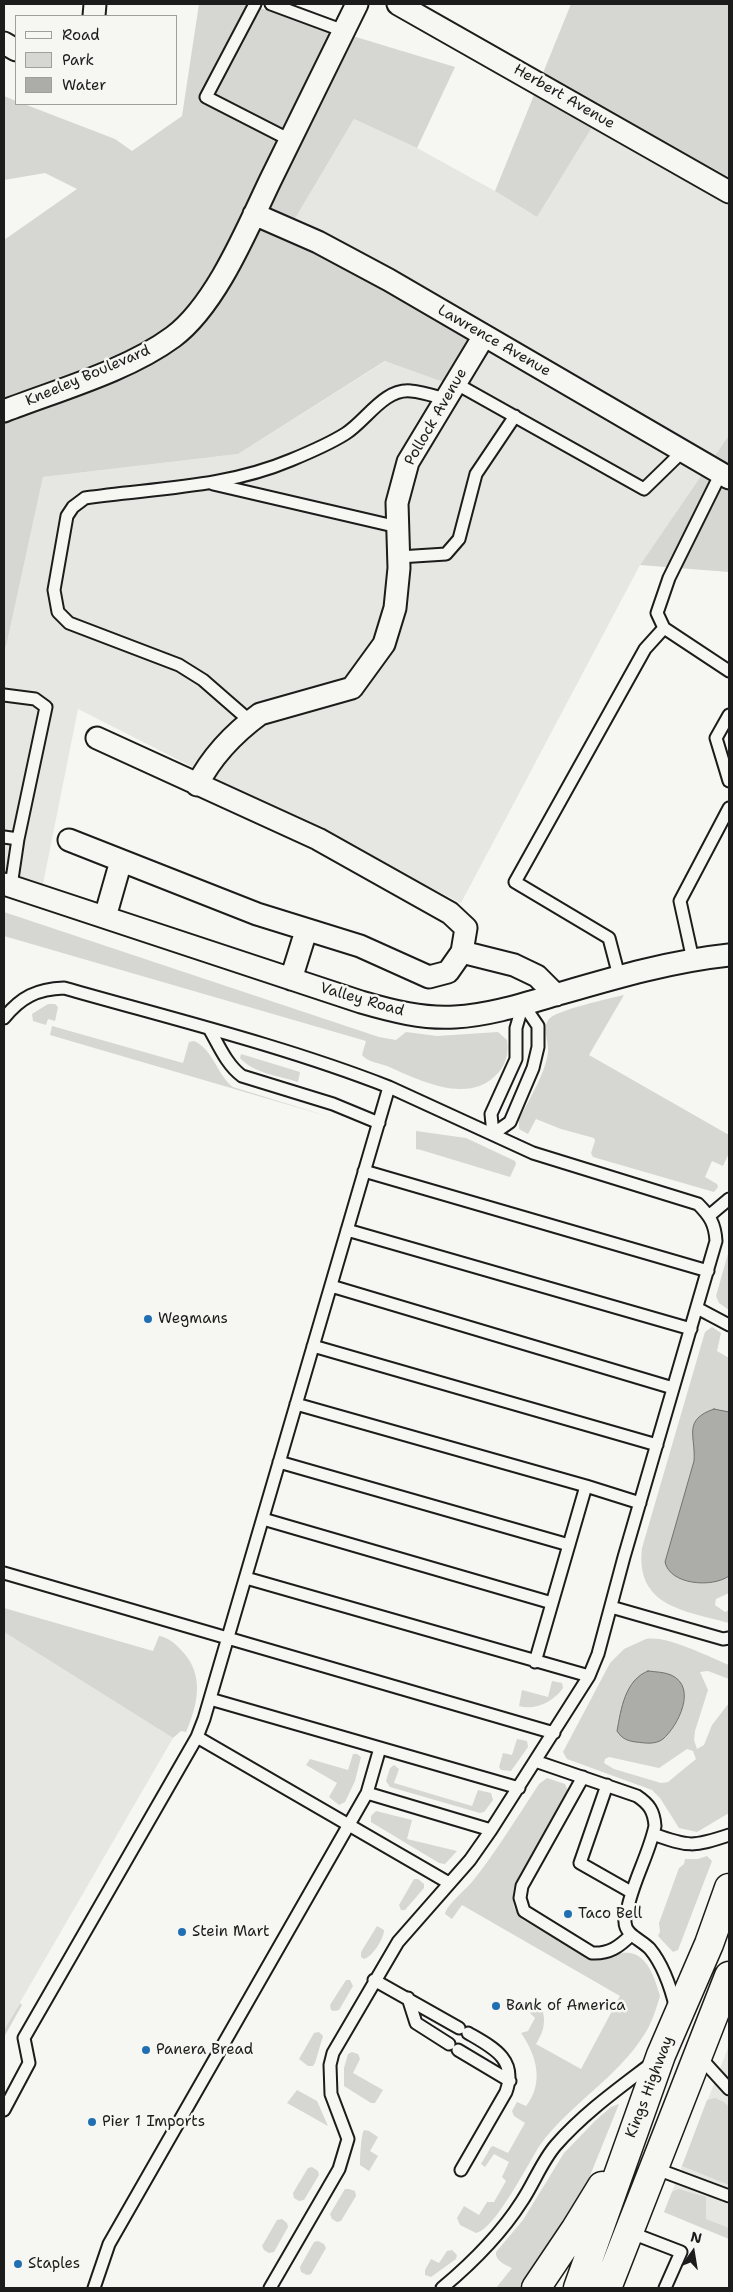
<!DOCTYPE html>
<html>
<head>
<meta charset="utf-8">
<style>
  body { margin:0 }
  #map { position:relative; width:733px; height:2292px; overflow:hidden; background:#f6f6f2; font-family:"Shantell Sans",sans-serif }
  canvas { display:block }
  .frame { position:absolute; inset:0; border:5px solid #1c1c1c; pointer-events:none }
  .legend { position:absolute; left:15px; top:15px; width:162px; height:90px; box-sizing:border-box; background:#f6f6f2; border:1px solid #9f9f9c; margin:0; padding:6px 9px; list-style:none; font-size:15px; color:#1c1c1c }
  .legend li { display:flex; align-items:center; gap:10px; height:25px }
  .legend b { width:25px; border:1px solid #9f9f9c }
  .north { position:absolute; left:668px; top:2227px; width:50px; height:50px; -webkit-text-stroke:4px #f6f6f2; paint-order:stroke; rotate:13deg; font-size:14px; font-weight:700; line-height:20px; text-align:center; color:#1c1c1c }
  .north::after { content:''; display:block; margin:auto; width:18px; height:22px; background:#1c1c1c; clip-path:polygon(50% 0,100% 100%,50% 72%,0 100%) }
</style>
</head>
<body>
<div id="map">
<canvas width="733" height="2292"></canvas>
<div class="frame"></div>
<ul class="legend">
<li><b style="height:6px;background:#f6f6f2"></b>Road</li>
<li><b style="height:14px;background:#d6d6d2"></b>Park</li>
<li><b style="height:14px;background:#acaca9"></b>Water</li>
</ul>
<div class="north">N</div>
</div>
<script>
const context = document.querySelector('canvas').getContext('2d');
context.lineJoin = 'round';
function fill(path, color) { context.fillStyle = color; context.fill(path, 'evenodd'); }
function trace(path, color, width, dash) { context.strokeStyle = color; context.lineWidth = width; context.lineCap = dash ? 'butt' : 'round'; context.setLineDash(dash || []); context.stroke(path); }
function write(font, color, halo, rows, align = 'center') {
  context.font = font + ' "Shantell Sans",sans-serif'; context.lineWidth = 5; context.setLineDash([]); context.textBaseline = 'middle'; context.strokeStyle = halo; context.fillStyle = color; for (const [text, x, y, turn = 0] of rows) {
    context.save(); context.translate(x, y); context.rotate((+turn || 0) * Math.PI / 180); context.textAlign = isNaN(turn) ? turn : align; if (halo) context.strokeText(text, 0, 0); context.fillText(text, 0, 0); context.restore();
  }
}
const built = new Path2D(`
  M604,108L729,177V435L640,565L461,903L78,709L41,894L4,888V647H6L43,477L238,454L386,361L446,383L290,227L354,119L417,148L495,191L537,217Z
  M4,1632L173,1738L4,2030Z
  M728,2048L729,2049V2239L664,2212Z`);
const green = new Path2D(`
  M199,4H247L455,67L417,148L354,119L290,227L487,336L446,383L385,361L238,454L43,477L6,647H4V240L77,189L45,173L4,180V96L16,101V104H24L115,139L132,151L182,116Z
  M571,4H729V177L604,108L537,217L495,191Z
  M729,435V572L640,565Z
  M4,912L379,1037L396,1040L406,1032L437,1036L498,1032L507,1040C509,1052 506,1064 498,1073C469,1106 419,1080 387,1066C379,1063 367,1062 362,1055L366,1041L4,936Z
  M624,995L589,1055L729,1135V1153L723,1166L712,1161L705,1177L717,1184L718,1187L714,1192L593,1157L591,1153L595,1141L594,1138L561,1129L536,1119L528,1134L519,1129V1120C529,1099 545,1075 548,1052C549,1041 541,1026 550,1018C561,1009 608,999 624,995Z
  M48,1004H55L58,1007L55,1021L48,1019L46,1025L33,1021L32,1014Z
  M52,1026L183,1063L189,1042L194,1041C214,1050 216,1074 233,1087L330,1117L50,1035Z
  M241,1054L300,1072L298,1082C279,1076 253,1073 240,1058Z
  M416,1131L466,1138L515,1161L516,1164L510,1177L421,1150L416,1149Z
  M729,1250V1310L719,1303L716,1296Z
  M712,1327L721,1333L717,1351L729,1358V1593L716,1599L715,1605L725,1612L729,1610V1623C686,1611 635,1607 642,1548L705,1332Z
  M4,1608L153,1651L159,1636C167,1637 175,1643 181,1650C205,1674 198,1704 186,1732L181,1731L173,1738L4,1632Z
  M646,1639C667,1635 709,1657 729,1665V1679L708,1671L700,1672L708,1690L695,1731L694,1740L697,1749L704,1745L712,1725L729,1703V1813L697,1832L679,1828L660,1798L652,1790L567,1759L563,1752L610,1663L624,1649ZM687,1749L693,1751L696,1759L668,1782L661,1783L614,1769L604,1763L605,1759L609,1757L659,1768Z
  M552,1681L562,1683L563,1688C554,1701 536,1711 519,1706L522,1690L548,1697Z
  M517,1739L527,1741L528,1747L511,1771L501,1770L499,1767L503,1753L512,1755Z
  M353,1754H357L361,1757L355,1781L345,1802L339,1805L329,1797L337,1783L306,1765L310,1759L348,1770Z
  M394,1765L399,1769L394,1783L472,1806L478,1790L491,1793L493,1800L484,1812L480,1813L390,1787L386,1781L390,1768Z
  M547,1778L565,1784L569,1793L514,1888C511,1901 513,1911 523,1920L592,1959C604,1961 612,1955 623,1953C647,1950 655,1979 660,1996C656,2009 652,2023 644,2035C617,2078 570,2104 540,2145C529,2162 494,2231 476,2233L460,2225L457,2218L464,2206L479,2215L487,2202H494L506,2181L502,2177L509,2162L494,2154L485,2167L481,2164L491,2147L493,2146L508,2153L525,2123L514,2116L512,2111L517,2102L526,2106C544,2083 537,2056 521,2033L528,2031L535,2018L530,2013L534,2007L543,2012C546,2025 542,2034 536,2044L581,2069L620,1996L462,1905L452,1919L445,1914C446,1906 465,1890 472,1882C497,1851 517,1817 539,1784Z
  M376,1811L412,1820L407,1839L457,1851L445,1864L439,1863L371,1822V1816Z
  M707,1856L712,1861L678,1950L673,1952L658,1936L660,1932L659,1923L679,1868L684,1864L685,1859H698Z
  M414,1879H418L424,1884V1888L405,1910H401L399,1905Z
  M377,1926L384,1930C384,1939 372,1957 364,1959L361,1957V1952Z
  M346,1980H350L353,1986L339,2010L334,2011L331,2010L330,2005Z
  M20,2003L22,2005L4,2037V2030Z
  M319,2032L323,2036L315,2063L313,2066H308L299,2059L314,2033Z
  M352,2052L358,2054L360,2059L353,2073L383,2090L375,2103H371L344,2086V2068L348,2054Z
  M297,2090L317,2101L328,2126L287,2103Z
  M715,2098L724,2102L729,2107V2185L682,2166L707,2100Z
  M619,2104L581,2198L536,2268L519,2288H496L512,2268C506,2265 495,2261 496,2252L523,2220L564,2153L596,2120L611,2107Z
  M364,2130L369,2131L378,2137L370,2151L378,2156L369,2171L360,2165C360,2157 361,2135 364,2130Z
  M312,2167L318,2171L319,2175L304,2200L299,2201L294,2198L293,2193L308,2168Z
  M345,2189H349L355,2191L356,2196L341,2221L337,2222L332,2219L330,2214Z
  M678,2189L706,2197V2219L729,2228V2239L664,2212L672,2192Z
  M282,2219L287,2223L288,2227L274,2252L269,2253L264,2250L262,2246L277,2220Z
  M318,2241L324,2244L326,2248L311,2274L307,2275L301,2272L300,2267L314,2242Z
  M452,2250L457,2255L456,2259L431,2277L425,2275V2270L431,2259L439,2263L447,2251Z`);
const water = new Path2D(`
  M714,1409L729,1412V1576C712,1588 670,1585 665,1562L694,1461C696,1436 682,1420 714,1409Z
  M648,1671C656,1672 664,1672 671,1675C698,1687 678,1726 663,1739C655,1745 645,1743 636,1742C628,1741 622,1739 617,1731C621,1709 625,1680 648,1671Z`);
const service = new Path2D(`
  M255,4L206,97L290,140
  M271,4L344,31
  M455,383L644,489L683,451
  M721,473L669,578L657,613L664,628L729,671
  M213,484L398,527
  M399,557L446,554L459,539L476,474L515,416
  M4,695L35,699L46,707L18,839
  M729,715L716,738L729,781
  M250,721L203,680L179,665L69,623L58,612L54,590L67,516L73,507L85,498C154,488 225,488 291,460C308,453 329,444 345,434C366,421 384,388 411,391C423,392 434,396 445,399
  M4,837L18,839L11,886
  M693,960L680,901L729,808
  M619,976L609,938L515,882L645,649L664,628
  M4,1018C21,997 37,989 64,988C173,1019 284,1046 389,1087
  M210,1030C219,1046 227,1065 242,1076L333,1104L379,1123
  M493,1134L510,1122L533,1068L538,1047V1026L523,1004
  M493,1134L491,1114L516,1059V1028L523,1004
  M364,1171L708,1271
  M710,1215L729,1199
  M347,1230L691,1329
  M331,1286L673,1388
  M697,1308L729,1325
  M313,1346L657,1445
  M296,1404L586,1486
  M279,1462L569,1545
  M263,1519L552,1603
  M4,1573L554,1733
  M246,1578L589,1676
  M611,1607L723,1639L729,1638
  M535,1662L586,1486L640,1503
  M210,1699L519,1788
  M197,1737L449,1883
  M535,1761L637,1796C649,1804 654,1811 655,1826C649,1854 634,1879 628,1907C627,1911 624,1917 625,1922C625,1935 642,1940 650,1949C664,1966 671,1988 676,2009
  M583,1777L522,1886L520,1898L524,1911L592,1953C609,1954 619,1947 631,1935
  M607,1785L580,1863L631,1892
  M367,1793L491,1830
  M653,1834C689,1847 693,1847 729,1835
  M374,1980L459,2028
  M408,1998L416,2023L449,2044
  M458,2050L510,2081
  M698,2055L729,2089
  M4,2110L29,2063L24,2038L197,1737L204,1719L389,1087L533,1153L698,1204C710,1216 715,1224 716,1241L624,1557L598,1654L589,1676L491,1830L470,1860L398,1942L333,2053L330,2065L331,2094L348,2139L339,2169L270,2288
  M654,2168L729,2196
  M461,2170L506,2092C518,2059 492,2047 468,2033
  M629,2232L681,2252L665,2288
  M94,2288L109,2244L367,1793L380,1748
  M442,2288C472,2263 501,2234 522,2201C534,2183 542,2161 556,2145C584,2113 618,2089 652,2063`);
const minor = new Path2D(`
  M398,4L729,192
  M94,16L95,4
  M4,43L16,50
  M254,214L318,242L389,280L729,478
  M4,411C58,390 127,371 173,337C216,305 247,229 270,181C299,122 328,63 357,4
  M97,738L318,839L450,913L466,928L462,952L514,965L537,976L556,995
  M197,785C212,756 234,733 260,714L352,688L384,644L395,608L399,568L397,503L408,462L484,336
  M69,840L257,914L360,946L429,977L448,972L462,952
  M4,884L361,1002C392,1011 423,1019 455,1017C491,1015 527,1003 562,993C617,977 672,961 729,955
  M105,917L121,861
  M291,979L306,931`);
const primary = new Path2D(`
  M536,2288L575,2230L602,2186
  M578,2288L661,2055L709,1944L729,1888
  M607,2288L729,1976`);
const markers = [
  [148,1319,5,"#1f6fb2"],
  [568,1914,5,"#1f6fb2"],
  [182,1932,5,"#1f6fb2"],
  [496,2006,5,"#1f6fb2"],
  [146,2050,5,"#1f6fb2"],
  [92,2122,5,"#1f6fb2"],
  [18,2264,5,"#1f6fb2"]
];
const streetNames = [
  ["Herbert Avenue",564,97,30],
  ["Lawrence Avenue",494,341,30],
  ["Kneeley Boulevard",88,376,-23],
  ["Pollock Avenue",436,417,-60],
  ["Valley Road",362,1000,16],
  ["Kings Highway",650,2087,-69]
];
const poiNames = [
  ["Wegmans",158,1319],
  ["Taco Bell",578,1914],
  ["Stein Mart",192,1932],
  ["Bank of America",506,2006],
  ["Panera Bread",156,2050],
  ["Pier 1 Imports",102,2122],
  ["Staples",28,2264]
];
fill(built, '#e6e6e2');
fill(green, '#d6d6d2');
fill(water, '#acaca9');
trace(water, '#727271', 1);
trace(service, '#1c1c1c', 15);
trace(minor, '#1c1c1c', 25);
trace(primary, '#1c1c1c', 31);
trace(service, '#f6f6f2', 11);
trace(minor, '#f6f6f2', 21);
trace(primary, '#f6f6f2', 28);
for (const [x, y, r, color] of markers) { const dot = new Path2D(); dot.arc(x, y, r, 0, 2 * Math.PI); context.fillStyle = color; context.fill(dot); trace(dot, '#f6f6f2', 2); }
write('15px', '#1c1c1c', '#f6f6f2', streetNames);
write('15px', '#1c1c1c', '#f6f6f2', poiNames, 'left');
</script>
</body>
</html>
